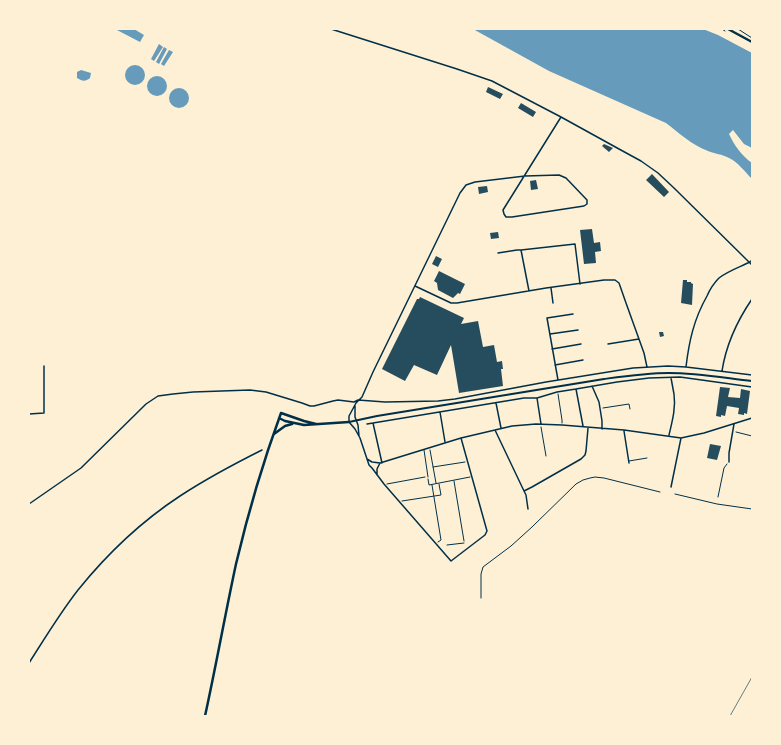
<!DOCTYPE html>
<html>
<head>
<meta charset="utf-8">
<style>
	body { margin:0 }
	#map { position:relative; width:781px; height:745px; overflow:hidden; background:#fdf0d5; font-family:"DejaVu Sans",sans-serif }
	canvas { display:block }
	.frame { position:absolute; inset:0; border:30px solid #fdf0d5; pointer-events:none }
</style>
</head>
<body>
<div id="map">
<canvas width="781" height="745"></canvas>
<div class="frame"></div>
</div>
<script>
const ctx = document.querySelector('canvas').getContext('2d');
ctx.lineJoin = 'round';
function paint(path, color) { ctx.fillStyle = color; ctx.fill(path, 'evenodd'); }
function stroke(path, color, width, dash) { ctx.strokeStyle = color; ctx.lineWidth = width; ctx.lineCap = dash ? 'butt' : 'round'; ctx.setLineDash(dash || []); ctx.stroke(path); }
paint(new Path2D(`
	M115,29H134L144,35L140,42Z
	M473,29H703L718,35L752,53V148L744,144L733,130L729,134C734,145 742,156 752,163V179C745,172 738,162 729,158C722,154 715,154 708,151C692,145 679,133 666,123L549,71Z
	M159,44L163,47L154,61L151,59Z
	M164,47L167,49L159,64L156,62Z
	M169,50L173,52L164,66L161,64Z
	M125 75a10 10 0 1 1 20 0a10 10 0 1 1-20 0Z
	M81,70L91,73L90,78C85,82 82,81 77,78V72Z
	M147 86a10 10 0 1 1 20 0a10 10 0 1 1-20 0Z
	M169 98a10 10 0 1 1 20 0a10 10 0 1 1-20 0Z`), '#669bbc');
paint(new Path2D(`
	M488,87L503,94L500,99L486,92Z
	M521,103L536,112L533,117L518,108Z
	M604,144L613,148L609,152L602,146Z
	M652,174L669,192L664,197L646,180Z
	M536,180L538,189L531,190L530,181Z
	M487,186L488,192L479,194L478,187Z
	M592,229L594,243L600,242L601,251L595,252L596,263L584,264L580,230Z
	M498,232L499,238L491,239L490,233Z
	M436,256L442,259L438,267L432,264Z
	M439,271L465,284L460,294L458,293L453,298L438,290L437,283L434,281Z
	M683,280H687V282H691V283L693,284L692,305L681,303Z
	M420,297L464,318L461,324L478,321L483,347L494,345L497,362L502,361L503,369H501L503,386L459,393L451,345L437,375L414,365L405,381L382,369L417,299H419Z
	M659,332H663L664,336L660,337Z
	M720,387L730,388L728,397L740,398L741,389L750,391L747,414L744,413V415L738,414L739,408L727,406L725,416L721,415V417L716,416Z
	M710,444L721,446L717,460L707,458Z`), '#264d5e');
stroke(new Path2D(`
	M722,29L725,31
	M738,29L752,38
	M558,394L562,420V423
	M603,408L629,404L630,409
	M541,427L546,456
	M736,432L752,436
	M430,450L436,483
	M433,467L465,462
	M428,479L429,485L470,477
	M454,481L464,541
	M387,484L425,477
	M432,485L441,540L438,542
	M675,494L717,504L752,509
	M718,497L724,468L727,464
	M402,501L441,495L439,484
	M481,598V574L483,567L511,546L532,527L576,484L583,480L590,478L595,477L604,478L660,492`), '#003049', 1);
stroke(new Path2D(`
	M424,450L428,477
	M629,461L647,458
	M447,545L464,543`), '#003049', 1);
stroke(new Path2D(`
	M331,29L457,69L492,81L561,117L619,149L641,161L658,173L674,188L752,265
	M498,253L517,250H521
	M415,286L451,303H457L546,288L604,280H615L619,283L626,303L644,353L647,367
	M551,288L553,303
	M529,291L521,250L575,244L580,284
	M550,334L578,330
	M608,344L639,339
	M552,349L581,344
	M555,365L583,360
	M686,367C689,341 694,319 707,296C710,289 714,283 719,278C728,271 740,267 750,262L752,260
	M722,371C726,345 737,321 752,299
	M558,380L547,318L573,314
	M592,386L599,402L602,421V429
	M576,389L583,426
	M537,398L541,424
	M496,403L501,428
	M355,406V417L358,425L359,436
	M440,412L445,442
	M29,414L44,413V366
	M373,423L382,463
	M367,424L524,398H537L557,392L576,389L617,382L649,378L680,377L752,387
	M495,430L524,491L532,487L581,459L585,455L586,451L588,428
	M624,431L629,463
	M669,435C672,422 676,408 674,394C673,389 672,383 671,378
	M461,438L487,531L485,535L451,561L384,484L372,468L369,465L360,438L355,429L349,422V416L356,403L362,397L373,372L460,193L466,185L475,182L525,176L559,175L566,178L587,200V204L584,206L512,217H506L504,214L503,210L561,117
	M367,459L372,462L380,463L461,438L512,426L536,424L562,425L624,430L681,438L704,433L752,418
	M729,462V453L734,424
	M377,475V469L380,463
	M671,487L681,438
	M524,491L526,495L528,509
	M29,504L81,468L146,404L158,396L173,394L193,392L250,390L266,392L302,403L310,406H314L333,401L338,400L354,402L358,400L385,402L438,401L455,399L546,382L633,368L668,366L686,367L752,375
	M29,663C45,638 60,613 78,590C107,554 142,521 180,496C206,479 234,464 262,450`), '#003049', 1.5);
stroke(new Path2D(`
	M349,422L377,416L604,379C626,376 647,373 669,373C697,373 725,378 752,381`), '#003049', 2);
stroke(new Path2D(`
	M728,29L752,42
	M279,418L285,421L304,425L349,422
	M274,434L285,426L292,424
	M205,716C216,666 225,615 236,564C248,513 263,462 281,413L304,421L316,424`), '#003049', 2.5);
stroke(new Path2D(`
	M730,716L752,677`), '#657d81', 1);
</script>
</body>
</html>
